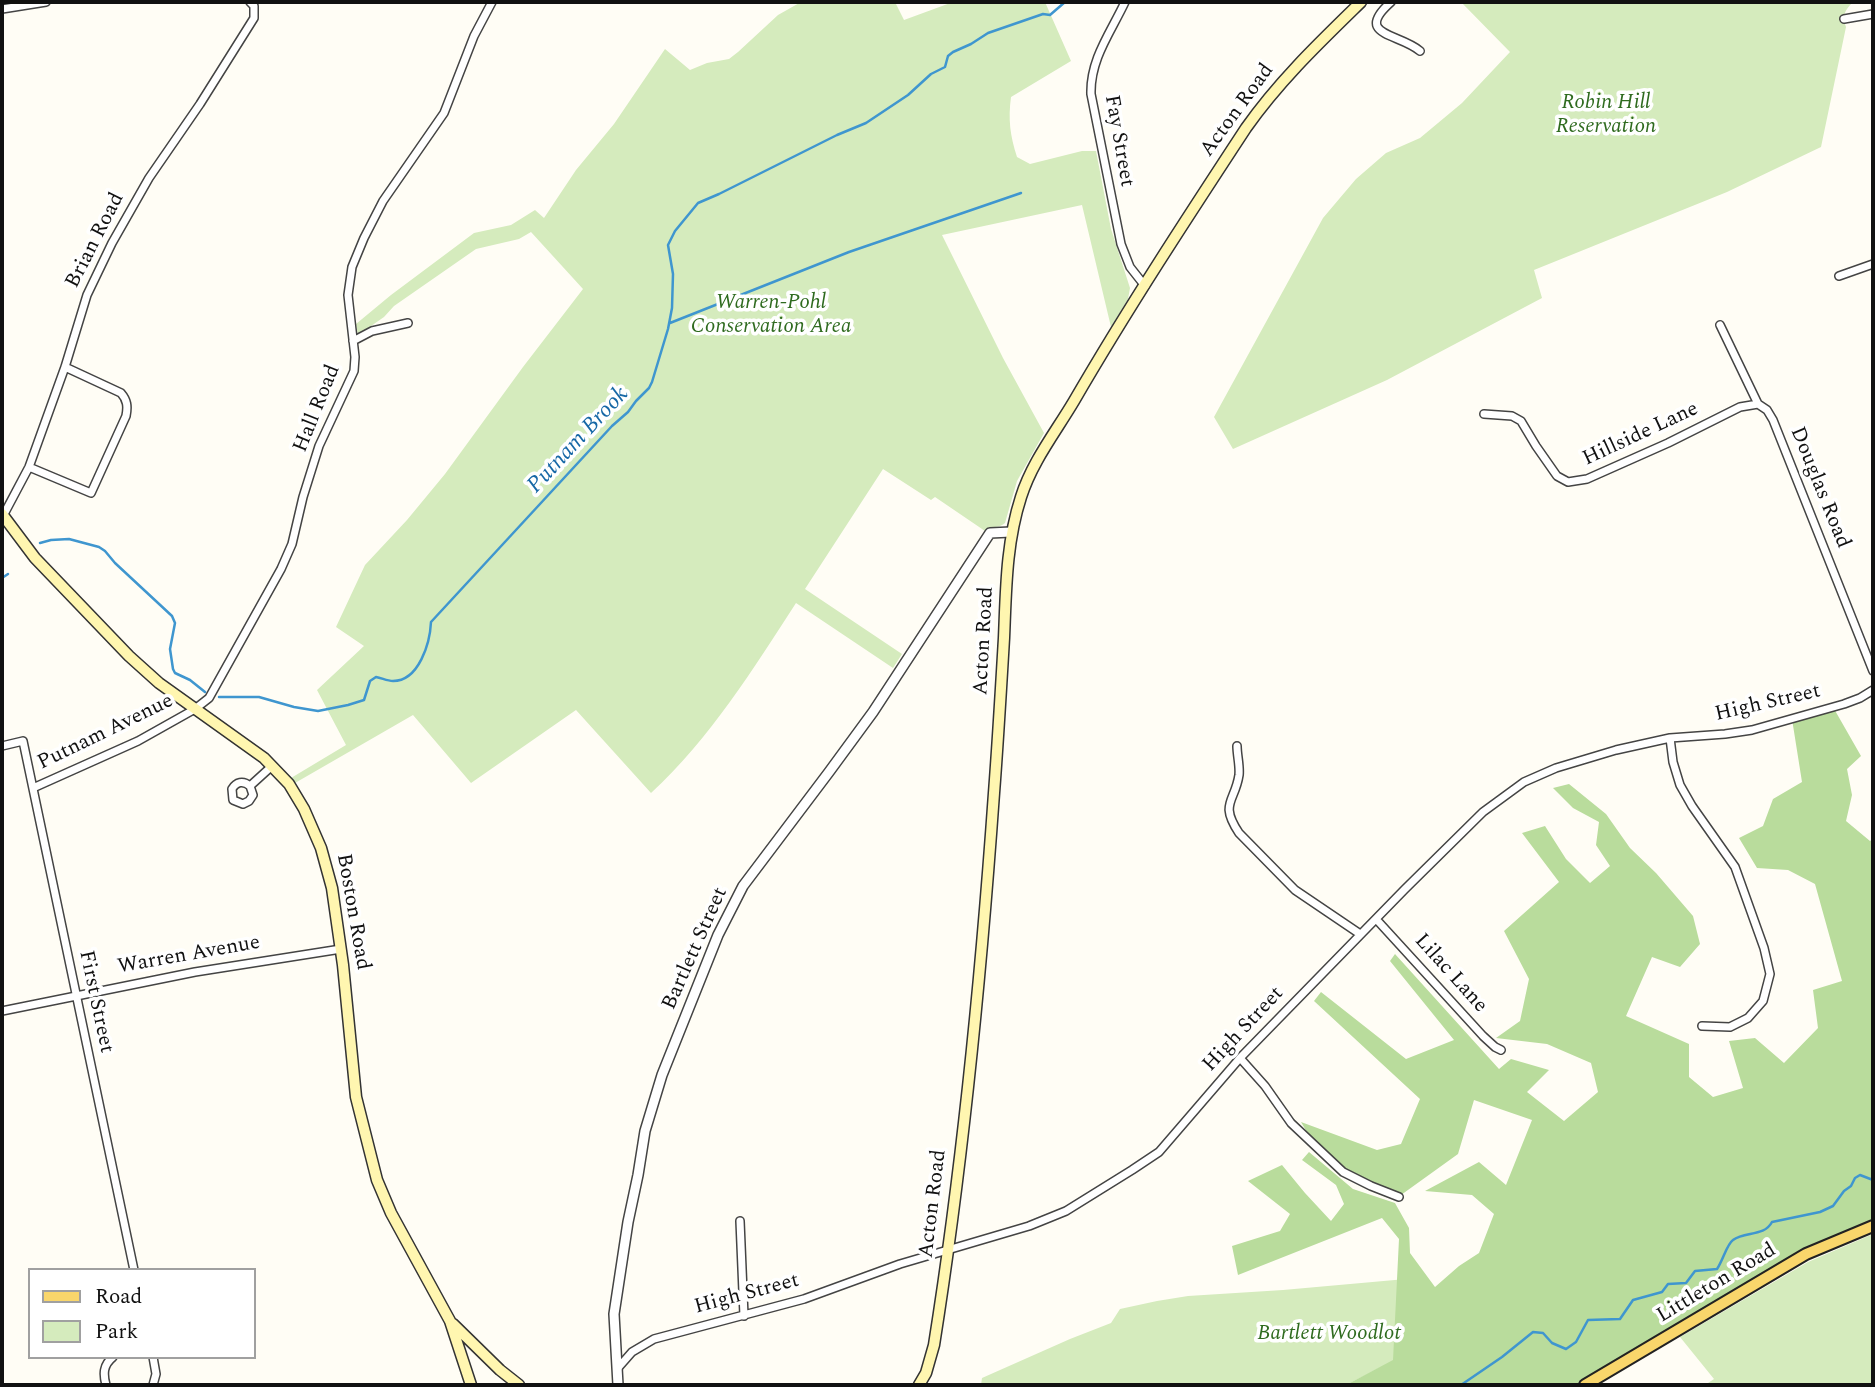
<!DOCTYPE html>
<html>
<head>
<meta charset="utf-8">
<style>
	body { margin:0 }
	#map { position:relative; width:1875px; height:1387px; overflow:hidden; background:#fffdf5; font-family:Spectral,serif }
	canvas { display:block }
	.frame { position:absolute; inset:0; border:4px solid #111; pointer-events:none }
	.legend { position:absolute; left:28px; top:1268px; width:228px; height:91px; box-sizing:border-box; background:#fff; border:2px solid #a0a0a0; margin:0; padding:9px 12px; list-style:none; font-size:21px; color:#111 }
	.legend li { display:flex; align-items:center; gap:14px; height:35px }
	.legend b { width:35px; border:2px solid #a0a0a0 }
</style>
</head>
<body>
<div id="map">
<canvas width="1875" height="1387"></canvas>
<div class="frame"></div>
<ul class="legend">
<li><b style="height:9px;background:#f9d66b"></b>Road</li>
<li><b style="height:19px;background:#d5ebbd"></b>Park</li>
</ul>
</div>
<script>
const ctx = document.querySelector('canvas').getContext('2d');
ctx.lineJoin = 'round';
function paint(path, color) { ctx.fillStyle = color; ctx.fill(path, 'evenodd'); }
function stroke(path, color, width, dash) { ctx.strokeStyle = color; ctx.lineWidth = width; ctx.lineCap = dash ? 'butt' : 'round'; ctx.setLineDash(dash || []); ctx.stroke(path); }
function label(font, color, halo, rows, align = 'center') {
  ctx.font = font + ' Spectral,serif'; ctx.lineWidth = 7; ctx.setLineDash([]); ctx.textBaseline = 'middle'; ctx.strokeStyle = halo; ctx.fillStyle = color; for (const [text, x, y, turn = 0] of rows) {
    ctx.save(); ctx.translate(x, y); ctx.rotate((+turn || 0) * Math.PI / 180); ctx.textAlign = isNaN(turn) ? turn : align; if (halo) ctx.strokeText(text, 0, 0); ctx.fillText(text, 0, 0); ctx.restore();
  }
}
paint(new Path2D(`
	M801,2H895L904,20L953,2H1045L1071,61L1011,97C1008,119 1010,136 1017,157L1030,164L1082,151H1096L1111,229L1130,288L1128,299L1111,327L1082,205L942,235L1003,358L1044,433L1017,481L1005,523C1000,528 991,526 985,531L935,497L931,500L883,469L805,589L902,654L893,668L796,603C753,669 710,739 651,793L576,710L471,783L413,715L295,783L291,778L346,745L317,690L364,646L336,627L365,565L407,520L445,474L523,367L583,289L531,232L519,239L476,249L394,306L384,317L358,335L356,324L391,295L474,233L511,225L535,210L544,218L576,170L614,124L665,49L690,70L707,63L729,59L738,52L778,15Z
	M1461,2L1852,3C1844,11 1842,17 1846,27L1821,147L1727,192L1534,270L1542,298L1387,380L1233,449L1214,417L1323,218L1356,179L1386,153L1420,138L1462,103L1510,52Z
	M1873,1234V1385H1705L1714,1379L1680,1337L1808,1262Z
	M1406,1279L1422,1346L1346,1385H981L982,1378L1070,1339L1111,1323L1120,1309L1157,1301L1188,1296L1283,1290Z`), '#d5ebbd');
paint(new Path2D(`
	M1833,707L1861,756L1847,769L1852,795L1846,821L1870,841L1873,839V1226L1849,1235L1585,1385H1346L1393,1360L1399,1239L1382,1218L1238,1275L1232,1246L1280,1231L1290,1214L1248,1181L1282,1165L1305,1193L1331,1221L1344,1204L1336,1185L1302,1160L1309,1152L1353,1189L1395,1203L1409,1228L1410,1253L1435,1287L1459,1266L1479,1253L1494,1214L1472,1195L1425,1191L1479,1162L1506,1185L1532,1120L1474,1100L1458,1154L1401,1195L1343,1172L1314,1144L1301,1122L1377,1150L1401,1144L1420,1099L1314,1001L1321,992L1406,1059L1454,1040L1390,961L1395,954L1499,1069L1511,1059L1549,1070L1527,1092L1564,1121L1598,1092L1591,1063L1547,1044L1496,1038L1520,1021L1529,979L1504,931L1559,882L1522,833L1545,826L1566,859L1590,883L1610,866L1596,845L1599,822L1573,808L1553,788L1569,784L1606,814L1630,848L1656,873L1693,916L1700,944L1680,967L1652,957L1626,1016L1689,1044V1077L1713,1097L1743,1088L1729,1041L1755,1038L1784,1063L1818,1028L1813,990L1842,981L1815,884L1788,870L1757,868L1739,838L1763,826L1773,799L1802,782L1792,719Z`), '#b9dc9c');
stroke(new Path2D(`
	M670,323L849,252L1021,193
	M40,543L51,540L69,539L99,547L105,551L115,563L172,616L175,623L170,649L173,669L175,673L190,680L205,692
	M2,578L8,574
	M219,697H259L294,707L318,711L348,705L364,700L370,681L376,677C382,678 387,681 393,681C419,681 430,643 431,622L612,426L628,412L636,401L649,388L652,382L668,329L672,308L673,274L668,245L675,231L698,203L719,194L837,135L866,123L908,95L931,74L945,67L948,56L953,52L971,44L988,33L1043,14L1050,15L1065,2
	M1461,1385L1502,1357L1533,1332L1543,1333L1552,1343L1566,1349L1576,1342L1588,1320L1620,1319L1633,1300L1662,1292L1668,1284L1686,1283L1695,1271L1717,1269C1723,1260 1727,1244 1733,1240C1745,1231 1764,1237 1772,1222L1820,1212L1833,1206L1844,1191L1851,1186L1855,1178L1860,1175L1873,1180`), '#3f96cf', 2.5);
const minor = new Path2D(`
	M1125,2C1111,32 1090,59 1091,94L1121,244L1130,267L1145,286
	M1391,2C1353,36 1399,33 1420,51
	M2,9L46,2
	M1844,19L1873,14
	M1839,276L1873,264
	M1720,325L1758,404L1767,410L1773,420L1873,671
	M353,341L372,331L408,323
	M1484,414L1512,416L1521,421L1536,446L1557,476L1568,482L1587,479L1668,443L1740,407L1758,404
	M29,467L91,493L126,416C128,406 127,400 121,393L65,367
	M3,516L29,467L65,367L87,295L112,243L149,178L200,104L254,18V6L250,2
	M1670,738L1673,762L1680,785L1692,806L1735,867L1764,948L1770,974L1763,1001L1748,1018L1730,1027L1702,1026
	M2,746L23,741L134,1270
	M1237,746C1237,755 1240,766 1239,775C1235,802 1219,803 1239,833L1295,890L1360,934
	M250,786C243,780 236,782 232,789L233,800L243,804L249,801L253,795L250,786L272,766
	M33,788L138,741L195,709L209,698L281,569L292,544L303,497L319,446L354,371L355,357L348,295L352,267L364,238L383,201L444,113L474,36L492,2
	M1376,919L1483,1036L1495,1047L1501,1050
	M2,1011L195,972L341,949
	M1240,1058L1265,1086L1291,1123L1343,1172L1371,1186L1399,1197
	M740,1221L744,1316
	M153,1357L156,1374L153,1385
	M617,1369L632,1352L654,1339L804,1299L900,1264L1029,1226L1066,1211L1132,1170L1159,1152L1240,1058L1405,889L1483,812L1524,782L1556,768L1616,750L1670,738L1725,734L1752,730L1844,704L1860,698L1873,690
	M106,1385C103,1374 103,1365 113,1357`);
const tertiary = new Path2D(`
	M618,1385L614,1314L628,1222L638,1175L645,1131L662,1075L718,935L743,886L829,772L873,712L990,533L1011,532`);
const secondary = new Path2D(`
	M2,514L35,558L129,656L159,683L264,758L289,784L304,809L321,848L332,888L343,965L356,1097L377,1180L391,1213L450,1321L471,1385
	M453,1324L500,1370L519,1385
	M919,1385L926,1373L934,1345C963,1162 981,977 994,793C998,741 1001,689 1004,638C1006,591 1006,543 1021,497C1032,462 1055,433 1074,401C1128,308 1187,218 1246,128C1279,81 1320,42 1361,2`);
const primary = new Path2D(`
	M1585,1385L1806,1254L1873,1226`);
stroke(minor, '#444', 10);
stroke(tertiary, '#444', 12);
stroke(secondary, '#333', 13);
stroke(primary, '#222', 14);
stroke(minor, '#fff', 7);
stroke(tertiary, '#fff', 9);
stroke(secondary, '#fff6b0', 10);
stroke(primary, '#f9d66b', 10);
label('italic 21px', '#2f6b1f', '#fff', [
	["Robin Hill",1606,104],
	["Reservation",1606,128],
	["Warren-Pohl",771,304],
	["Conservation Area",771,328],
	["Bartlett Woodlot",1329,1335]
]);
label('21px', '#111', '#fff', [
	["Acton Road",1238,111,-54],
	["Fay Street",1118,141,80],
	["Brian Road",96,241,-63],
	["Hall Road",318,409,-68],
	["Hillside Lane",1641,435,-25],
	["Douglas Road",1819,488,68],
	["Acton Road",985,641,-87],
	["High Street",1768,704,-13],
	["Putnam Avenue",106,733,-26],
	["Boston Road",352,912,80],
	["Bartlett Street",696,949,-66],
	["Warren Avenue",189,956,-10],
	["Lilac Lane",1450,974,48],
	["First Street",95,1002,78],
	["High Street",1244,1030,-47],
	["Acton Road",934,1204,-83],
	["Littleton Road",1717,1284,-31],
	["High Street",747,1295,-15]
]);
label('italic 23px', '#1768a6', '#fff', [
	["Putnam Brook",579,441,-47]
]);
</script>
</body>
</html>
